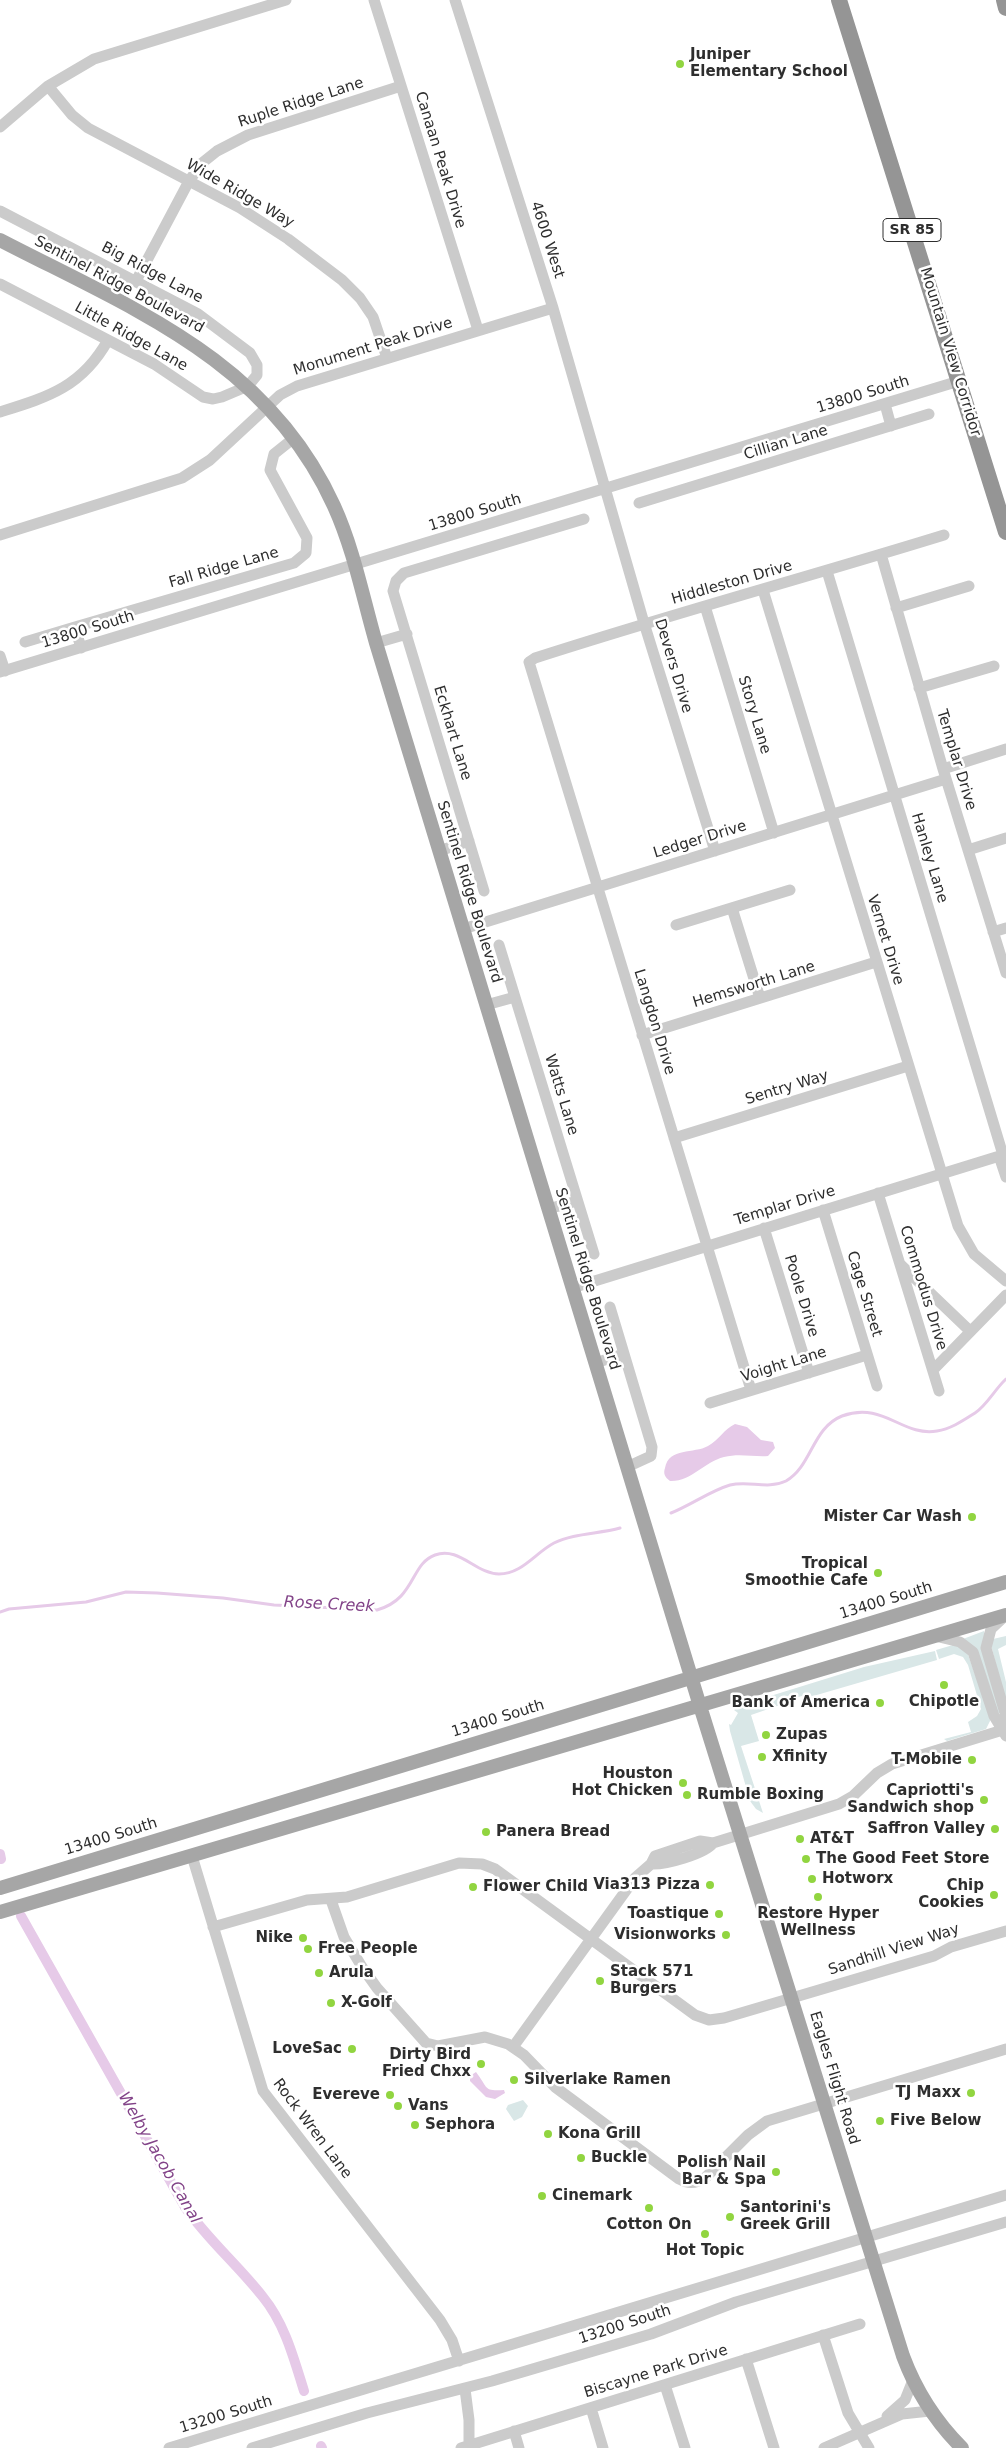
<!DOCTYPE html>
<html>
<head>
<meta charset="utf-8">
<style>
	body { margin:0 }
	canvas { display:block; background:#fff }
</style>
</head>
<body>
<canvas width="1006" height="2448"></canvas>
<script>
const ctx = document.querySelector('canvas').getContext('2d');
ctx.lineJoin = 'round';
function paint(path, color) { ctx.fillStyle = color; ctx.fill(path, 'evenodd'); }
function stroke(path, color, width, dash) { ctx.strokeStyle = color; ctx.lineWidth = width; ctx.lineCap = dash ? 'butt' : 'round'; ctx.setLineDash(dash || []); ctx.stroke(path); }
function label(font, color, halo, rows, align = 'center') {
  ctx.font = font + ' "DejaVu Sans",sans-serif'; ctx.lineWidth = 5; ctx.setLineDash([]); ctx.textBaseline = 'middle'; ctx.strokeStyle = halo; ctx.fillStyle = color; for (const [text, x, y, turn = 0] of rows) {
    ctx.save(); ctx.translate(x, y); ctx.rotate((+turn || 0) * Math.PI / 180); ctx.textAlign = isNaN(turn) ? turn : align; if (halo) ctx.strokeText(text, 0, 0); ctx.fillText(text, 0, 0); ctx.restore();
  }
}
paint(new Path2D(`
	M984,1631L1002,1713L996,1714L963,1639Z
	M1006,1636V1645L998,1649L1006,1682V1704L991,1645L993,1639Z
	M953,1645L966,1649L991,1719L986,1729L947,1741L944,1739L971,1732L968,1722L977,1716L981,1709L968,1665L963,1657L954,1654L939,1659L936,1650Z
	M935,1651L937,1660L803,1699L802,1696L779,1702L780,1705L751,1715L759,1741L741,1746L763,1813L756,1809L750,1801L730,1731L729,1724L731,1725L738,1713L734,1710L738,1706L864,1667Z
	M523,2100L528,2106L522,2117L514,2121L506,2109L508,2105Z`), '#d9e7e7');
paint(new Path2D(`
	M735,1424L747,1427L761,1440L773,1442L775,1448L768,1456C753,1457 739,1453 724,1457C704,1462 691,1482 670,1481C665,1477 663,1474 665,1468C669,1447 694,1454 708,1446C719,1440 724,1429 735,1424Z
	M476,2072C489,2089 483,2091 504,2090L505,2093L495,2099L486,2097L470,2081V2076Z`), '#e6cae8');
stroke(new Path2D(`
	M671,1513C691,1505 710,1491 730,1485C749,1480 767,1490 786,1481C812,1466 812,1428 842,1416C884,1401 902,1437 937,1431C951,1429 964,1420 975,1413C987,1405 995,1389 1006,1379
	M0,1612L9,1609L86,1602L126,1592L157,1593L223,1598L274,1605L377,1610C416,1599 410,1564 435,1555C459,1546 476,1574 499,1574C522,1574 535,1553 554,1543C574,1533 599,1534 620,1528`), '#e6cae8', 3);
stroke(new Path2D(`
	M0,1854L1,1859
	M21,1916L185,2207C209,2241 238,2265 263,2297C285,2324 294,2359 304,2391
	M321,2446L322,2448`), '#e6cae8', 10);
stroke(new Path2D(`
	M374,0L478,330
	M455,0L553,308L644,623L715,851
	M48,86L72,115L88,128L240,208L288,239L342,280L360,298L373,317L387,358
	M0,127L48,86L94,59L286,0
	M0,211L198,314L250,353L257,365V375L248,386L222,397L213,399L203,397L154,364L0,284
	M136,281L189,181L202,163L217,151L248,135L401,86
	M885,404L891,426
	M0,412C48,397 82,387 108,340
	M639,503L929,414
	M0,535L182,478L210,460L280,395L297,386L553,308
	M881,554L943,769L1006,973
	M827,571L1003,1155
	M763,590L958,1226L974,1254L1006,1281
	M705,606L774,833
	M896,608L969,586
	M25,642L75,627
	M376,643L407,634
	M81,648L75,627L294,563L306,553L307,538L270,470L274,454L294,438
	M0,656L5,671
	M0,672L959,381
	M919,688L994,666
	M943,769L1006,749
	M968,850L1006,838
	M439,851L469,841
	M484,891L393,591L396,581L404,573L584,519
	M732,908L760,998
	M676,925L790,890
	M463,929L946,779
	M993,932L1006,928
	M499,945L594,1254
	M486,1005L515,997
	M642,1035L876,962
	M674,1138L908,1066
	M999,1156L1006,1177
	M878,1193L939,1391
	M548,1209L577,1201
	M823,1210L877,1386
	M764,1228L809,1373
	M901,1265L970,1331
	M572,1288L1006,1154
	M610,1307L652,1447L651,1456L627,1467
	M595,1363L624,1354
	M933,1370L1006,1295
	M751,1390L529,662L535,658C671,614 808,577 944,535
	M710,1403L867,1355
	M935,1636L960,1642L973,1652L994,1716L1006,1736
	M1004,1729L1005,1713L986,1648L991,1629L1005,1616
	M192,1856L263,2091L440,2320L452,2340L459,2361
	M651,1864C665,1865 705,1854 713,1843L839,1804L853,1796L877,1773L892,1764L1006,1729
	M331,1900L344,1937L362,1967L377,1988L426,2043L438,2046L485,2037L508,2044L524,2055L555,2087L679,2179C688,2184 696,2184 705,2178L748,2135L767,2121L1006,2049
	M213,1927L307,1900L347,1897L459,1863L482,1864L495,1869L695,2015L709,2020L724,2018L934,1956L951,1947L1006,1931
	M513,2047L635,1878L651,1864L655,1856L700,1841L713,1843
	M823,2335L848,2413L869,2448
	M746,2359L774,2448
	M665,2385L685,2448
	M465,2389L469,2420V2448
	M591,2408L603,2448
	M887,2416L905,2400L913,2380
	M514,2431L519,2448
	M169,2448L1006,2195
	M252,2448L367,2413L492,2381L651,2334L736,2302L1006,2222
	M461,2448L860,2324
	M824,2448L902,2414L930,2411`), '#cbcbcb', 11);
stroke(new Path2D(`
	M0,240C133,309 268,360 334,506C354,550 363,598 376,643L700,1706L903,2356C916,2391 935,2421 962,2448
	M0,1888L1006,1582
	M0,1912L1006,1615`), '#a6a6a6', 14);
stroke(new Path2D(`
	M839,0L1006,532
	M1004,0L1006,8`), '#959595', 16);
for (const [x, y, r, color] of [
	[680,64,5,"#91d540"],
	[972,1517,5,"#91d540"],
	[878,1573,5,"#91d540"],
	[944,1685,5,"#91d540"],
	[880,1703,5,"#91d540"],
	[766,1735,5,"#91d540"],
	[762,1757,5,"#91d540"],
	[972,1760,5,"#91d540"],
	[683,1783,5,"#91d540"],
	[687,1795,5,"#91d540"],
	[984,1800,5,"#91d540"],
	[995,1829,5,"#91d540"],
	[486,1832,5,"#91d540"],
	[800,1839,5,"#91d540"],
	[806,1859,5,"#91d540"],
	[812,1879,5,"#91d540"],
	[710,1885,5,"#91d540"],
	[473,1887,5,"#91d540"],
	[994,1895,5,"#91d540"],
	[818,1897,5,"#91d540"],
	[719,1914,5,"#91d540"],
	[726,1935,5,"#91d540"],
	[303,1938,5,"#91d540"],
	[308,1949,5,"#91d540"],
	[319,1973,5,"#91d540"],
	[600,1981,5,"#91d540"],
	[331,2003,5,"#91d540"],
	[352,2049,5,"#91d540"],
	[481,2064,5,"#91d540"],
	[514,2080,5,"#91d540"],
	[971,2093,5,"#91d540"],
	[390,2095,5,"#91d540"],
	[398,2106,5,"#91d540"],
	[880,2121,5,"#91d540"],
	[415,2125,5,"#91d540"],
	[548,2134,5,"#91d540"],
	[581,2158,5,"#91d540"],
	[776,2172,5,"#91d540"],
	[542,2196,5,"#91d540"],
	[649,2208,5,"#91d540"],
	[730,2217,5,"#91d540"],
	[705,2234,5,"#91d540"]
]) { const dot = new Path2D(); dot.arc(x, y, r, 0, 2 * Math.PI); ctx.fillStyle = color; ctx.fill(dot); stroke(dot, '#fff', 2); }
for (const [x, y, w] of [
	[912,230,58]
]) { const box = new Path2D(); box.roundRect(x - w / 2, y - 11.5, w, 23, 4); ctx.fillStyle = '#fff'; ctx.fill(box); stroke(box, '#2e2e2e', 1); }
label('bold 14px', '#2e2e2e', null, [
	["SR 85",912,230]
]);
label('bold 15px', '#2e2e2e', '#fff', [
	["Juniper",690,55],
	["Elementary School",690,72],
	["Mister Car Wash",962,1517,"right"],
	["Tropical",868,1564,"right"],
	["Smoothie Cafe",868,1581,"right"],
	["Chipotle",944,1702,"center"],
	["Bank of America",870,1703,"right"],
	["Zupas",776,1735],
	["Xfinity",772,1757],
	["T-Mobile",962,1760,"right"],
	["Houston",673,1774,"right"],
	["Hot Chicken",673,1791,"right"],
	["Capriotti's",974,1791,"right"],
	["Sandwich shop",974,1808,"right"],
	["Rumble Boxing",697,1795],
	["Saffron Valley",985,1829,"right"],
	["Panera Bread",496,1832],
	["AT&T",810,1839],
	["The Good Feet Store",816,1859],
	["Hotworx",822,1879],
	["Via313 Pizza",700,1885,"right"],
	["Chip",984,1886,"right"],
	["Cookies",984,1903,"right"],
	["Flower Child",483,1887],
	["Toastique",709,1914,"right"],
	["Restore Hyper",818,1914,"center"],
	["Wellness",818,1931,"center"],
	["Visionworks",716,1935,"right"],
	["Nike",293,1938,"right"],
	["Free People",318,1949],
	["Stack 571",610,1972],
	["Burgers",610,1989],
	["Arula",329,1973],
	["X-Golf",341,2003],
	["LoveSac",342,2049,"right"],
	["Dirty Bird",471,2055,"right"],
	["Fried Chxx",471,2072,"right"],
	["Silverlake Ramen",524,2080],
	["TJ Maxx",961,2093,"right"],
	["Evereve",380,2095,"right"],
	["Vans",408,2106],
	["Five Below",890,2121],
	["Sephora",425,2125],
	["Kona Grill",558,2134],
	["Buckle",591,2158],
	["Polish Nail",766,2163,"right"],
	["Bar & Spa",766,2180,"right"],
	["Cinemark",552,2196],
	["Santorini's",740,2208],
	["Greek Grill",740,2225],
	["Cotton On",649,2225,"center"],
	["Hot Topic",705,2251,"center"]
], 'left');
label('15px', '#2e2e2e', '#fff', [
	["Ruple Ridge Lane",301,103,-18],
	["Canaan Peak Drive",440,160,73],
	["Wide Ridge Way",240,194,30],
	["4600 West",547,240,72],
	["Big Ridge Lane",152,273,28],
	["Sentinel Ridge Boulevard",119,285,28],
	["Little Ridge Lane",131,337,29],
	["Monument Peak Drive",373,347,-17],
	["Mountain View Corridor",950,352,73],
	["13800 South",863,395,-17],
	["Cillian Lane",786,443,-17],
	["13800 South",475,513,-17],
	["Fall Ridge Lane",224,568,-16],
	["Hiddleston Drive",732,583,-16],
	["13800 South",88,630,-17],
	["Devers Drive",673,666,73],
	["Story Lane",754,715,73],
	["Eckhart Lane",452,733,73],
	["Templar Drive",956,760,73],
	["Ledger Drive",700,840,-17],
	["Hanley Lane",929,858,73],
	["Sentinel Ridge Boulevard",469,892,73],
	["Vernet Drive",885,940,73],
	["Hemsworth Lane",754,985,-17],
	["Langdon Drive",654,1022,73],
	["Sentry Way",787,1088,-17],
	["Watts Lane",561,1095,73],
	["Templar Drive",785,1206,-17],
	["Sentinel Ridge Boulevard",587,1279,73],
	["Commodus Drive",923,1288,73],
	["Cage Street",864,1294,73],
	["Poole Drive",801,1296,73],
	["Voight Lane",784,1365,-17],
	["13400 South",886,1601,-17],
	["13400 South",498,1719,-17],
	["13400 South",111,1837,-17],
	["Sandhill View Way",894,1950,-18],
	["Eagles Flight Road",834,2078,73],
	["Rock Wren Lane",312,2129,53],
	["13200 South",625,2325,-18],
	["Biscayne Park Drive",656,2372,-17],
	["13200 South",226,2415,-17]
]);
label('italic 16px', '#824388', '#fff', [
	["Rose Creek",329,1605,3],
	["Welby Jacob Canal",159,2158,60]
]);
</script>
</body>
</html>
